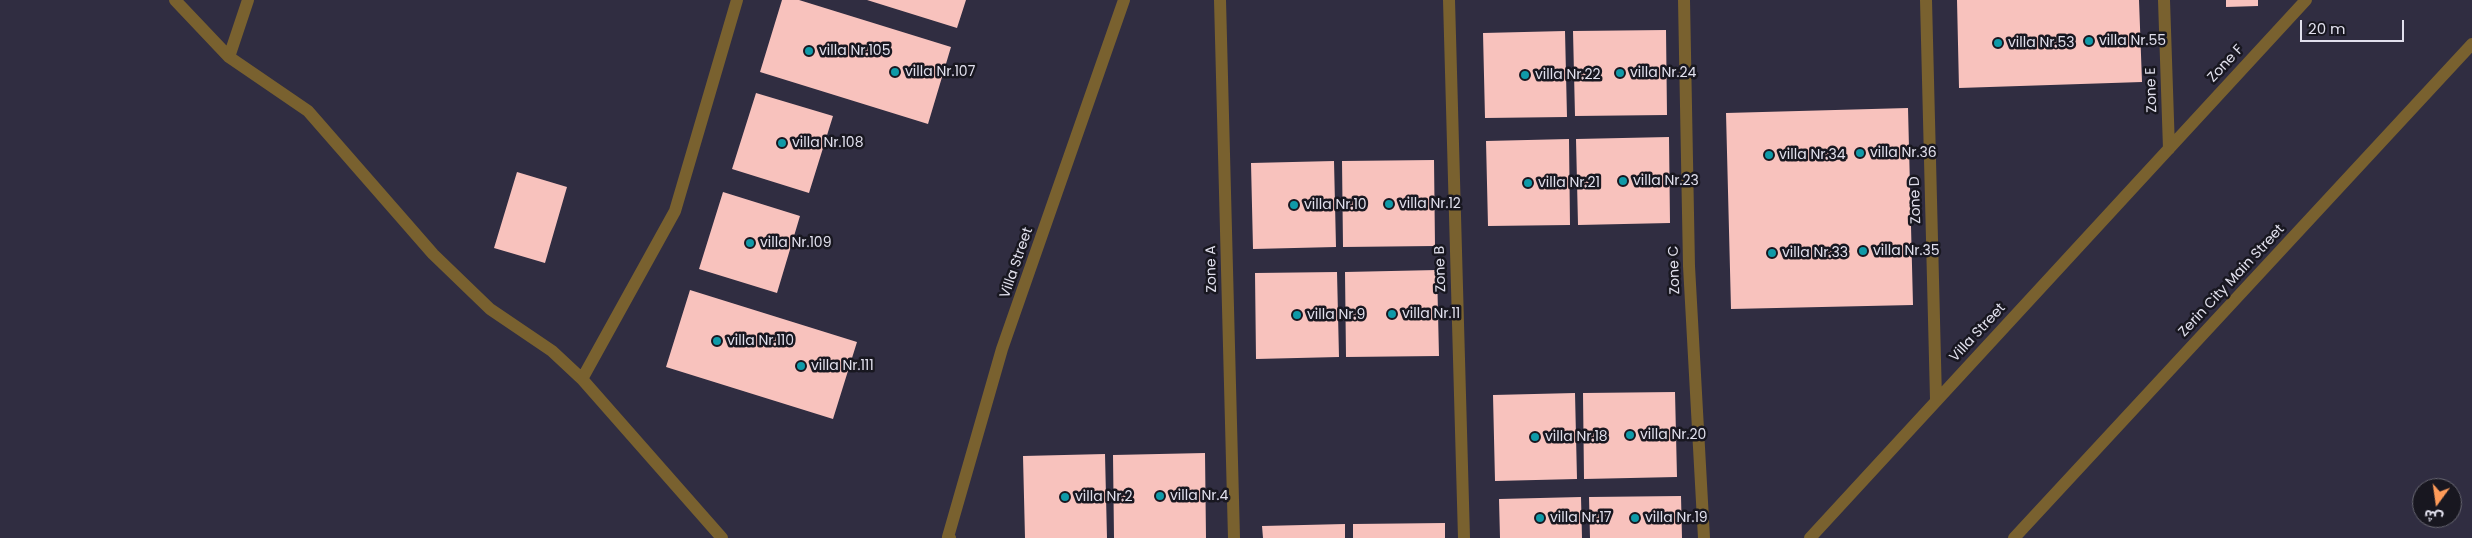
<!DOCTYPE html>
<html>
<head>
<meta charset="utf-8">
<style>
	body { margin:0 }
	#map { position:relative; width:2472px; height:538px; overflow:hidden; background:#302d41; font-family:Poppins,"Noto Sans Arabic",sans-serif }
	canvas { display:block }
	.north { position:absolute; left:2412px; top:478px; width:50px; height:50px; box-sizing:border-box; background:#181720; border:1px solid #686772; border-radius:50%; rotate:194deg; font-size:14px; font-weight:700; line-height:20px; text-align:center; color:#e1e0ed }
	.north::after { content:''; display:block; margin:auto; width:18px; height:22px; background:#fe9b59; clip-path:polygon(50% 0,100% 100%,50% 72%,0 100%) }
	.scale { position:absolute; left:2300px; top:20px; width:104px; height:22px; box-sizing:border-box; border:2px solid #e1e0ed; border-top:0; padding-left:6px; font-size:15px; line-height:18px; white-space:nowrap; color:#e1e0ed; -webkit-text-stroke:4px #181720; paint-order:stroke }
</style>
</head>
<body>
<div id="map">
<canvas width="2472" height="538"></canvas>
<div class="north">ش</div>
<div class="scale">20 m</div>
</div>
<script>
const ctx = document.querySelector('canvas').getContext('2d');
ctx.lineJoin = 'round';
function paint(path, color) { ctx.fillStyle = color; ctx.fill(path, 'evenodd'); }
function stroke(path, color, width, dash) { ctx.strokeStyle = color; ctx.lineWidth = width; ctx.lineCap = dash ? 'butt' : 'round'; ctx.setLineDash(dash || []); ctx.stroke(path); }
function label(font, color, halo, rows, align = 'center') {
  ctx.font = font + ' Poppins,sans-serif'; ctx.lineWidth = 5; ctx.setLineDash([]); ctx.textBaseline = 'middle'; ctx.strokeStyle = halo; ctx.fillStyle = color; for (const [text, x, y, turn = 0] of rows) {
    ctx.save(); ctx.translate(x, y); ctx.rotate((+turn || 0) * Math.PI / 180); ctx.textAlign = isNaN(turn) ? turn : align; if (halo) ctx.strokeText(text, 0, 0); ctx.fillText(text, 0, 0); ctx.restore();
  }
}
paint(new Path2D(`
	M782,0H799L951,47L928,124L760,72Z
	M867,0H966L957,28Z
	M1957,0H2139L2142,82L1959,88Z
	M2226,0H2258V6L2226,7Z
	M1666,30L1667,115L1575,116L1573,31Z
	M1565,31L1567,117L1485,118L1483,33Z
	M756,93L833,116L809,193L732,169Z
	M1908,108L1913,305L1731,309L1726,113Z
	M1669,137L1670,223L1578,225L1576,139Z
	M1569,139L1570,225L1488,226L1486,141Z
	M1434,160L1435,246L1343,247L1342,161Z
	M1334,161L1336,247L1253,249L1251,163Z
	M517,172L567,187L545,263L494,248Z
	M723,192L800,216L777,293L699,269Z
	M1437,270L1439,356L1346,357L1345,272Z
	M1337,272L1339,357L1256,359L1255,273Z
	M690,290L857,342L833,419L666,367Z
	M1675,392L1677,477L1584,479L1583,393Z
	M1575,393L1577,479L1495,481L1493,395Z
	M1205,453L1206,538H1114L1113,455Z
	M1105,454L1107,538H1025L1023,456Z
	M1681,496L1682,538H1590L1589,497Z
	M1581,497L1582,538H1500L1499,499Z
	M1445,523V538H1353V524Z
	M1345,524V538H1263L1262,526Z`), '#f8c2bd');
stroke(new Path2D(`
	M175,0L229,57L308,111L433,254L490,309L552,351L582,379L722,538
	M1220,0L1234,538
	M1449,0L1464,538
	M1684,0L1689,266L1704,538
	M1926,0L1936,399
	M2164,0L2169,149
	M229,57L248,0
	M582,379L675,211L737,0
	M950,538L948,537L1002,349L1124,0
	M1810,538L2306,0
	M2014,538L2472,44`), '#79612f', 12);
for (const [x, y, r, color] of [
	[2089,41,5,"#0f9aa8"],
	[1998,43,5,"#0f9aa8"],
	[809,51,5,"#0f9aa8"],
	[895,72,5,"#0f9aa8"],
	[1620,73,5,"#0f9aa8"],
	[1525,75,5,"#0f9aa8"],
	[782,143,5,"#0f9aa8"],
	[1860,153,5,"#0f9aa8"],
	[1769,155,5,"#0f9aa8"],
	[1623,181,5,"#0f9aa8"],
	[1528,183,5,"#0f9aa8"],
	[1389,204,5,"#0f9aa8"],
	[1294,205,5,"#0f9aa8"],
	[750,243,5,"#0f9aa8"],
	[1863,251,5,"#0f9aa8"],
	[1772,253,5,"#0f9aa8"],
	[1392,314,5,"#0f9aa8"],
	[1297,315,5,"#0f9aa8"],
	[717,341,5,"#0f9aa8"],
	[801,366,5,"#0f9aa8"],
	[1630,435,5,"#0f9aa8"],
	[1535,437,5,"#0f9aa8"],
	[1160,496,5,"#0f9aa8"],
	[1065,497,5,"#0f9aa8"],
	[1540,518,5,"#0f9aa8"],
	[1635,518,5,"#0f9aa8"]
]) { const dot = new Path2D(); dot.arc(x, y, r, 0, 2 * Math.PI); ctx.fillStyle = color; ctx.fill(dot); stroke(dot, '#181720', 2); }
label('14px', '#e1e0ed', '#181720', [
	["villa Nr.55",2099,41],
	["villa Nr.53",2008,43],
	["villa Nr.105",819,51],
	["villa Nr.107",905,72],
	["villa Nr.24",1630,73],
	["villa Nr.22",1535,75],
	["villa Nr.108",792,143],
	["villa Nr.36",1870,153],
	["villa Nr.34",1779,155],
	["villa Nr.23",1633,181],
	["villa Nr.21",1538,183],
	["villa Nr.12",1399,204],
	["villa Nr.10",1304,205],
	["villa Nr.109",760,243],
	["villa Nr.35",1873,251],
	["villa Nr.33",1782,253],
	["villa Nr.11",1402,314],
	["villa Nr.9",1307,315],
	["villa Nr.110",727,341],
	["villa Nr.111",811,366],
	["villa Nr.20",1640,435],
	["villa Nr.18",1545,437],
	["villa Nr.4",1170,496],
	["villa Nr.2",1075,497],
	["villa Nr.17",1550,518],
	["villa Nr.19",1645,518]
], 'left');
label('14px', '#e1e0ed', '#181720', [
	["Zone F",2226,64,-47],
	["Zone E",2152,90,-92],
	["Zone D",1916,200,-92],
	["Villa Street",1017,263,-71],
	["Zone A",1212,269,-91],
	["Zone B",1441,269,-92],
	["Zone C",1675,270,-92],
	["Zerin City Main Street",2232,281,-47],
	["Villa Street",1978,333,-47]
]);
</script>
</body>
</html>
